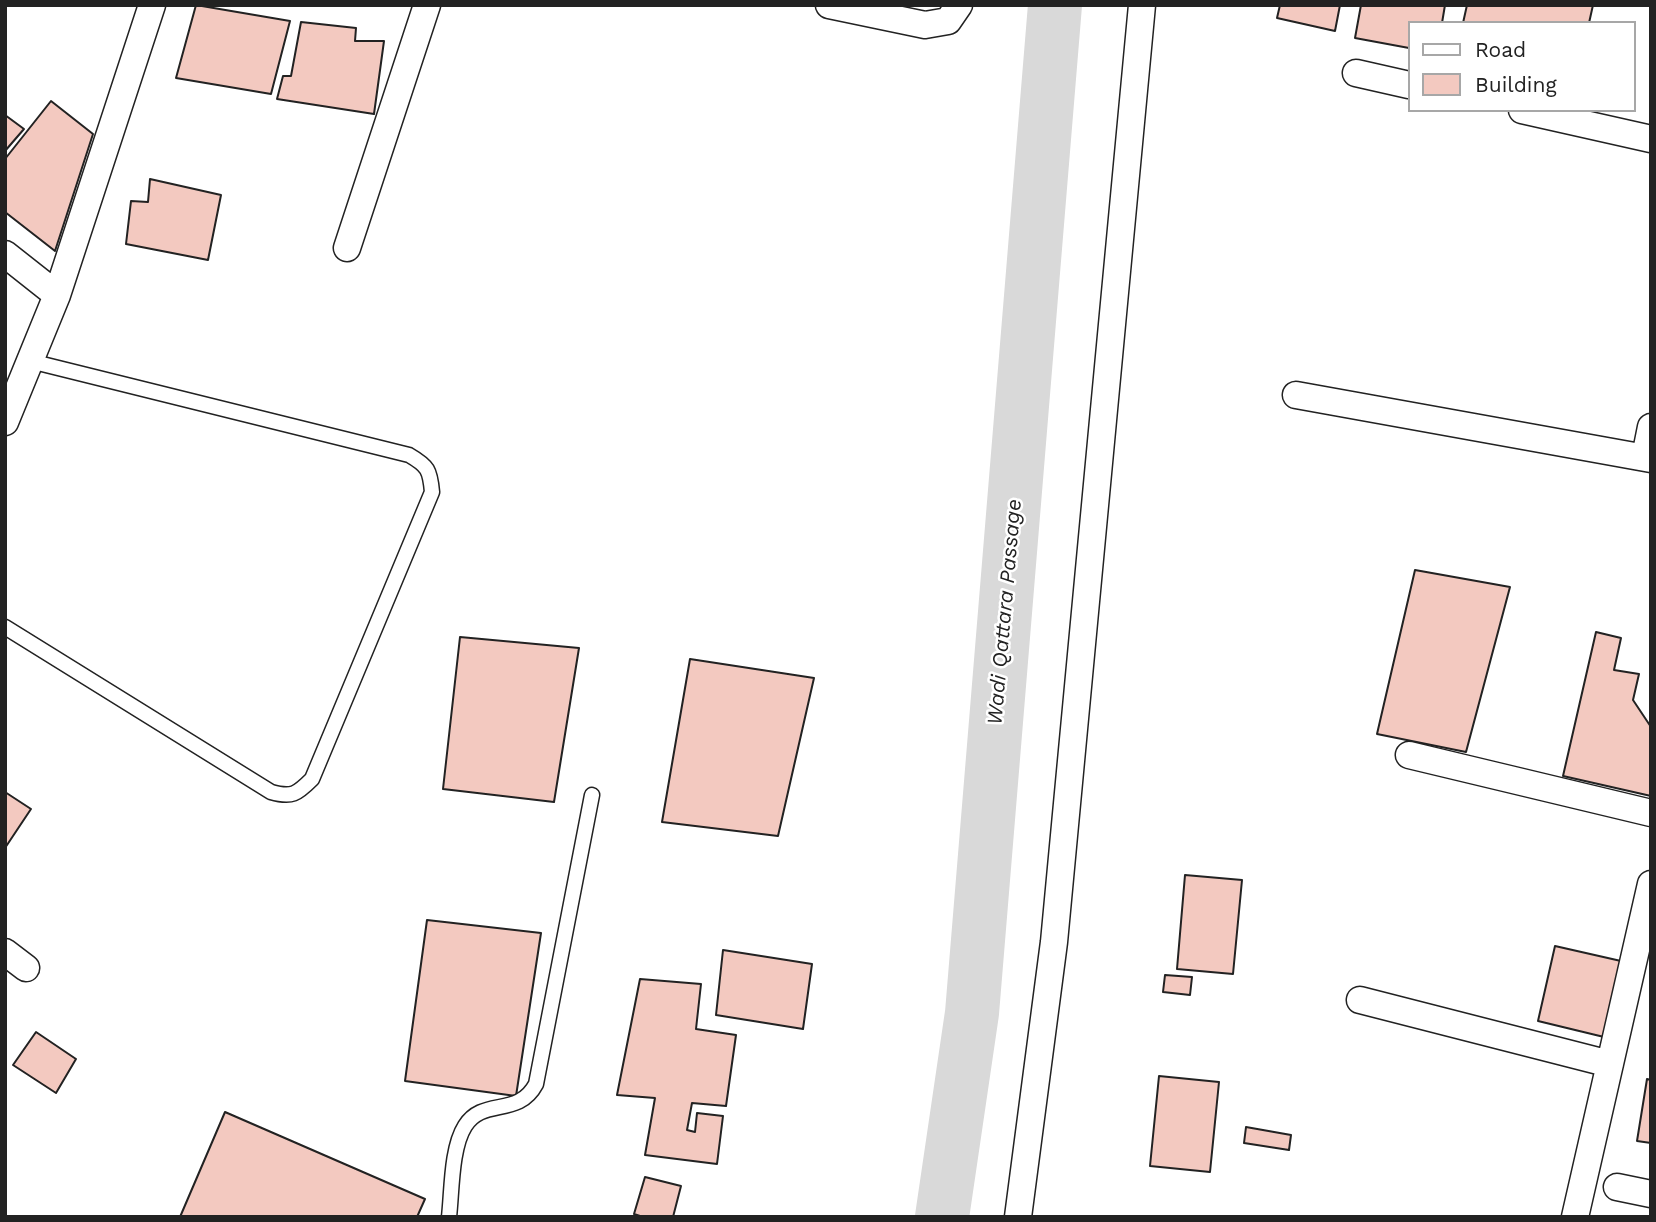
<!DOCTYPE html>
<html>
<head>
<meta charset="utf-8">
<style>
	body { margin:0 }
	#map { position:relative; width:1656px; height:1222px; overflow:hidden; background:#fff; font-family:"Work Sans",sans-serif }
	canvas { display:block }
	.frame { position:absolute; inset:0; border:7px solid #222; pointer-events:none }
	.legend { position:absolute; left:1408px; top:21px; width:228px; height:91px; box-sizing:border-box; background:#fff; border:2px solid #a7a7a7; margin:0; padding:9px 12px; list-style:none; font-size:21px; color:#222 }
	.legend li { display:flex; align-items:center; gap:14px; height:35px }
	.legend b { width:35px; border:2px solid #a7a7a7 }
</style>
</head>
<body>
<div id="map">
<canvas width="1656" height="1222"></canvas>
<div class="frame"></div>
<ul class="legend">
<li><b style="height:9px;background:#fff"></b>Road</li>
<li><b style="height:19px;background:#f3c9c0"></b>Building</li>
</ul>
</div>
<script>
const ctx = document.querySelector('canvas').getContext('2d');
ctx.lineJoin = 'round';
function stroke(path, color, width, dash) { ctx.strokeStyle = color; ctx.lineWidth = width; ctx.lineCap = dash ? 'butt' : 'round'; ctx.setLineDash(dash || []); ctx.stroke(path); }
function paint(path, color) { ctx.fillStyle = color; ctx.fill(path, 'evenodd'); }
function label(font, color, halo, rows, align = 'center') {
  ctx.font = font + ' "Work Sans",sans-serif'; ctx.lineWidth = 5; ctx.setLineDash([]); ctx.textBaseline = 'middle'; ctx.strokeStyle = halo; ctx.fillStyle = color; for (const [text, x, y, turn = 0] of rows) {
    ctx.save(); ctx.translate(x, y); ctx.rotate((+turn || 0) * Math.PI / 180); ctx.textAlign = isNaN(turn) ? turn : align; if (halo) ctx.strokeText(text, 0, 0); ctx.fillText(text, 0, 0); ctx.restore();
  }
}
stroke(new Path2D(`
	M942,1217L972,1013L1055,5`), '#d9d9d9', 54);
const building = new Path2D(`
	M196,5L290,21L271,94L176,78Z
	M1280,5H1340L1335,31L1277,18Z
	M1361,5H1445L1442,23H1409V48L1355,38Z
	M1467,5H1593L1589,23H1463Z
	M301,22L356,28L355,41H384L374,114L277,99L283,76H291Z
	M51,101L93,134L55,251L5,212V159Z
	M5,115L24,129L5,151Z
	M150,179L221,195L208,260L126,244L131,201L148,202Z
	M1415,570L1510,587L1466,752L1377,734Z
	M1596,632L1621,638L1614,670L1639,674L1633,700L1651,727V796L1563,776Z
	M460,637L579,648L554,802L443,789Z
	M690,659L814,678L778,836L662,822Z
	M5,792L31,809L5,848Z
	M1185,875L1242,880L1233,974L1177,969Z
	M427,920L541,933L516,1096L405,1081Z
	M1555,946L1621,961L1604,1037L1538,1021Z
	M723,950L812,964L803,1029L716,1015Z
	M1165,975L1192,977L1190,995L1163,992Z
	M640,979L701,984L696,1029L736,1035L726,1106L692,1103L687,1130L695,1132L697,1113L723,1116L717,1164L645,1155L655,1098L617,1095Z
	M36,1032L76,1059L56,1093L13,1065Z
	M1159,1076L1219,1082L1210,1172L1150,1166Z
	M1647,1079L1651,1080V1143L1637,1141Z
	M225,1112L425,1199L417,1217H180Z
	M1246,1127L1291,1135L1289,1150L1244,1143Z
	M645,1177L681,1186L673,1217H643L634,1214Z`);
paint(building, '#f3c9c0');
stroke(building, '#222', 2);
const lane = new Path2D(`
	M5,627L271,792C292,798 297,794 312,779L432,492C430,470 428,466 409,455L30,361
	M449,1217C452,1191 451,1148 465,1126C483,1097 518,1118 536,1084L592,795`);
const street = new Path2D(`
	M829,5L925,25L948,21L959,5
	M1356,73L1409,85
	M1522,110L1651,139
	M347,248L427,5
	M5,254L57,295
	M1296,395L1651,459
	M5,422L57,295L152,5
	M1645,457L1651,427
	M1409,755L1651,813
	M5,952L26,968
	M1360,1000L1610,1064
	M1617,1187L1651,1194
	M1018,1217L1054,942L1142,5
	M1575,1217L1651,884`);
stroke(lane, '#222', 17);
stroke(street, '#222', 29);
stroke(lane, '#fff', 14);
stroke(street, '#fff', 26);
label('italic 21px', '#222', '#fff', [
	["Wadi Qattara Passage",1005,612,-85]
]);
</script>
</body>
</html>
